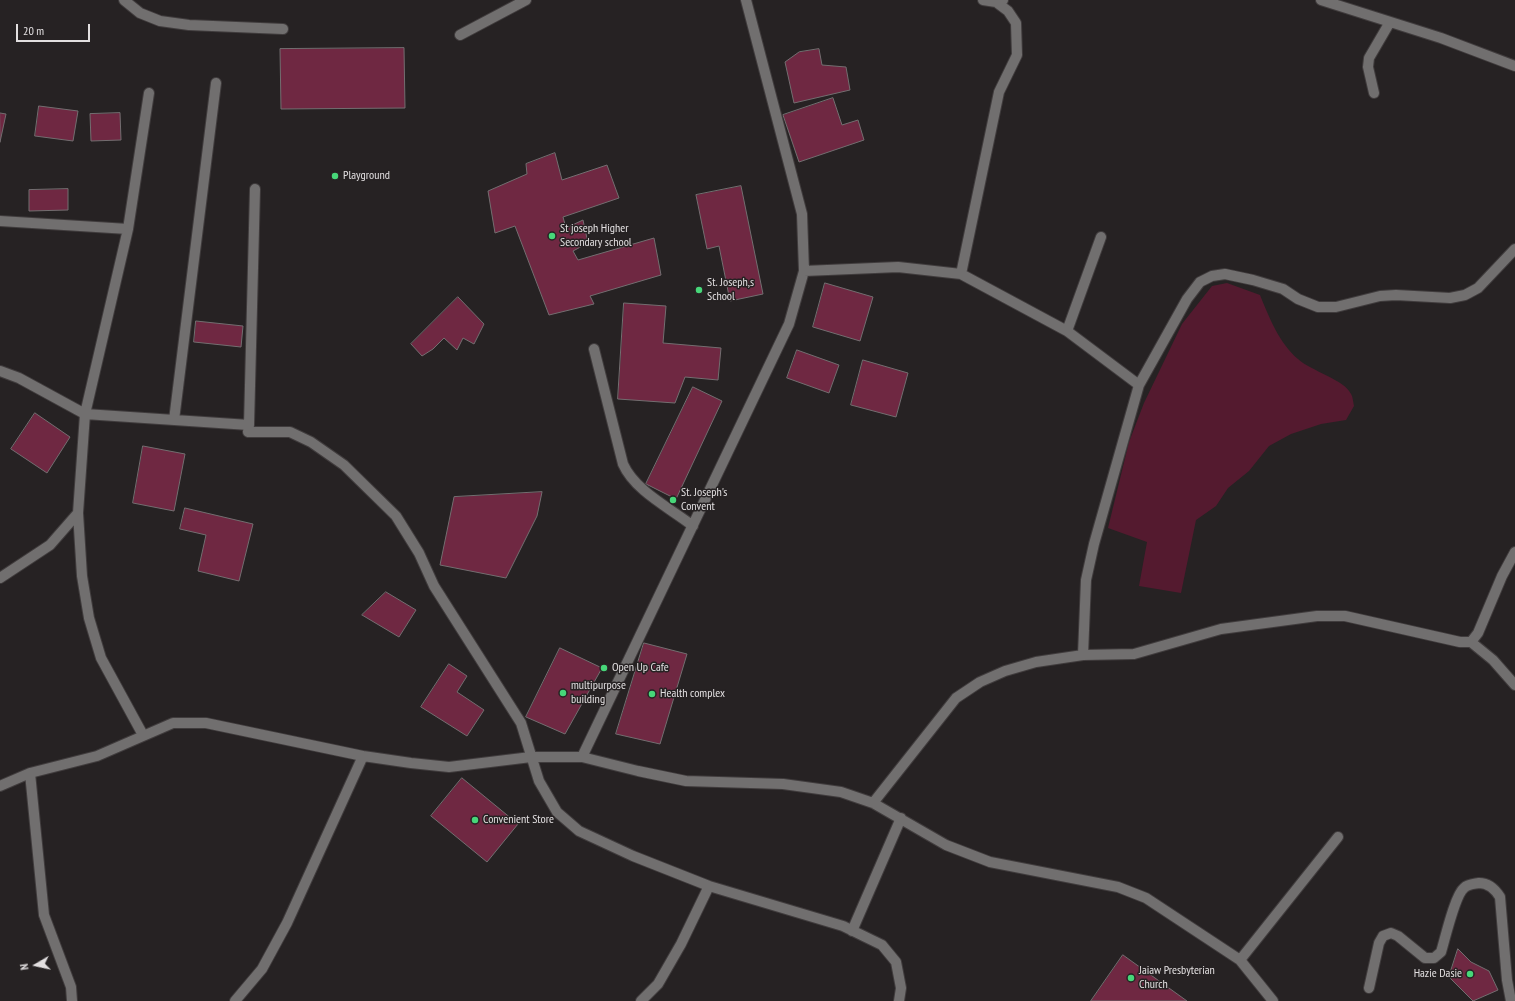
<!DOCTYPE html>
<html>
<head>
<meta charset="utf-8">
<style>
	body { margin:0 }
	#map { position:relative; width:1515px; height:1001px; overflow:hidden; background:#262223; font-family:"PT Sans Narrow",sans-serif }
	canvas { display:block }
	.north { position:absolute; left:16px; top:945px; width:40px; height:40px; -webkit-text-stroke:3px #262223; paint-order:stroke; rotate:261deg; font-size:11px; font-weight:700; line-height:16px; text-align:center; color:#e2dfe0 }
	.north::after { content:''; display:block; margin:auto; width:14px; height:18px; background:#e2dfe0; clip-path:polygon(50% 0,100% 100%,50% 72%,0 100%) }
	.scale { position:absolute; left:16px; top:24px; width:74px; height:18px; box-sizing:border-box; border:2px solid #e2dfe0; border-top:0; padding-left:5px; font-size:12px; line-height:14px; white-space:nowrap; color:#e2dfe0; -webkit-text-stroke:3px #262223; paint-order:stroke }
</style>
</head>
<body>
<div id="map">
<canvas width="1515" height="1001"></canvas>
<div class="north">N</div>
<div class="scale">20 m</div>
</div>
<script>
const ctx = document.querySelector('canvas').getContext('2d');
ctx.lineJoin = 'round';
function paint(path, color) { ctx.fillStyle = color; ctx.fill(path, 'evenodd'); }
function stroke(path, color, width, dash) { ctx.strokeStyle = color; ctx.lineWidth = width; ctx.lineCap = dash ? 'butt' : 'round'; ctx.setLineDash(dash || []); ctx.stroke(path); }
function label(font, color, halo, rows, align = 'center') {
  ctx.font = font + ' "PT Sans Narrow",sans-serif'; ctx.lineWidth = 3; ctx.setLineDash([]); ctx.textBaseline = 'middle'; ctx.strokeStyle = halo; ctx.fillStyle = color; for (const [text, x, y, turn = 0] of rows) {
    ctx.save(); ctx.translate(x, y); ctx.rotate((+turn || 0) * Math.PI / 180); ctx.textAlign = isNaN(turn) ? turn : align; if (halo) ctx.strokeText(text, 0, 0); ctx.fillText(text, 0, 0); ctx.restore();
  }
}
paint(new Path2D(`
	M1227,283L1260,295C1269,317 1279,343 1298,359C1311,371 1345,380 1351,394C1353,397 1353,402 1354,406L1346,420L1321,424L1291,434L1269,446L1249,471L1228,488L1216,506L1196,520L1181,593L1139,586L1147,542L1108,528L1129,442L1144,403L1182,324L1212,286Z`), '#541a2f');
const building = new Path2D(`
	M404,48L405,108L281,109L280,49Z
	M819,49L822,65L846,67L850,90L794,103L785,62L799,52Z
	M833,98L842,125L858,120L864,140L799,162L783,115Z
	M39,106L78,111L73,141L35,136Z
	M0,113L6,114L0,142Z
	M120,113L121,140L91,141L90,114Z
	M555,153L562,180L607,165L619,198L563,217L566,228L583,220L588,243L573,251L578,260L654,238L661,275L590,296L594,304L549,315L515,226L495,233L488,191L527,174L526,164Z
	M741,186L763,294L730,301L719,246L707,249L696,195Z
	M68,189V210L29,211V190Z
	M825,283L873,297L860,341L813,327Z
	M458,297L484,324L474,344L463,338L457,350L444,338L433,349L422,356L411,344Z
	M624,303L666,306L663,343L721,348L718,380L685,377L675,403L618,399Z
	M196,321L243,326L241,347L194,342Z
	M797,350L839,365L829,393L787,378Z
	M863,360L908,373L896,417L851,405Z
	M693,387L722,401L676,499L646,484Z
	M35,413L70,437L47,473L11,449Z
	M143,446L185,454L174,511L133,503Z
	M542,492L537,516L506,578L440,565L454,497Z
	M185,508L253,524L239,581L198,571L206,535L180,529Z
	M386,592L416,610L399,637L362,615Z
	M644,643L687,654L660,744L616,734Z
	M560,648L602,668L565,734L526,717Z
	M449,664L467,676L457,692L484,710L467,736L421,707Z
	M462,778L518,824L487,862L431,816Z
	M1458,949L1471,962L1489,971L1498,990L1473,1001L1449,977Z
	M1123,955L1187,1001H1091Z`);
paint(building, '#6f2842');
stroke(building, '#736e70', 1);
const minor = new Path2D(`
	M124,0L140,13L160,21L189,25L283,29
	M983,0L996,2L1003,0
	M1321,0L1441,38L1515,66
	M460,35L526,0
	M1374,93L1368,67L1369,58L1390,22
	M0,221L128,229
	M804,271L898,267L961,274L1067,331L1139,385
	M961,274L999,92L1017,55L1016,23L1008,11L996,2
	M1067,331L1101,237
	M594,349L623,464C635,491 670,508 693,526
	M0,371L19,378L85,414L249,425L248,432H290L311,442L344,465L396,516L419,553L434,586L521,723L539,781L557,812L579,831L633,856L709,886L843,926L882,945L896,962L901,988L899,1001
	M174,420L216,83
	M249,425L255,189
	M78,513L82,576L89,618L101,658L143,735
	M0,578L50,545L78,513L85,414L128,229L149,93
	M1471,642L1493,660L1515,685
	M1083,655L1086,580L1094,544L1139,385L1187,299L1200,282L1212,276L1225,274L1253,280L1283,289L1298,299L1318,307H1336L1380,296L1396,295L1450,298L1465,295L1478,288L1515,249
	M582,757L789,324L804,271L802,214L746,0
	M30,773L44,915L71,987L72,1001
	M0,786L30,773L97,756L173,723H206L363,756L411,763L449,767L531,757H582L638,771L686,781L783,784L841,792L873,803L946,845L990,862L1118,887L1146,898L1240,960L1273,1001
	M873,803L956,698L980,682L1005,671L1036,662L1083,655L1134,654L1221,629L1317,616H1345L1460,642H1471L1478,633L1502,576L1515,552
	M852,931L901,818
	M1240,960L1338,837
	M1369,988L1379,943L1383,936L1391,933L1398,936L1425,958H1434L1441,952C1445,939 1455,895 1464,888C1468,884 1474,884 1479,883C1489,883 1495,889 1500,897L1507,980L1511,1001
	M235,1001L262,969L287,923L363,756
	M641,1001L658,984L681,944L709,886`);
stroke(minor, '#403c3d', 12);
stroke(minor, '#716f6f', 10);
for (const [x, y, r, color] of [
	[335,176,4,"#47d779"],
	[552,236,4,"#47d779"],
	[699,290,4,"#47d779"],
	[673,500,4,"#47d779"],
	[604,668,4,"#47d779"],
	[563,693,4,"#47d779"],
	[652,694,4,"#47d779"],
	[475,820,4,"#47d779"],
	[1470,974,4,"#47d779"],
	[1131,978,4,"#47d779"]
]) { const dot = new Path2D(); dot.arc(x, y, r, 0, 2 * Math.PI); ctx.fillStyle = color; ctx.fill(dot); stroke(dot, '#262223', 1.5); }
label('12px', '#e2dfe0', '#262223', [
	["Playground",343,176],
	["St joseph Higher",560,229],
	["Secondary school",560,243],
	["St. Joseph,s",707,283],
	["School",707,297],
	["St. Joseph's",681,493],
	["Convent",681,507],
	["Open Up Cafe",612,668],
	["multipurpose",571,686],
	["building",571,700],
	["Health complex",660,694],
	["Convenient Store",483,820],
	["Jaiaw Presbyterian",1139,971],
	["Church",1139,985],
	["Hazie Dasie",1462,974,"right"]
], 'left');
</script>
</body>
</html>
